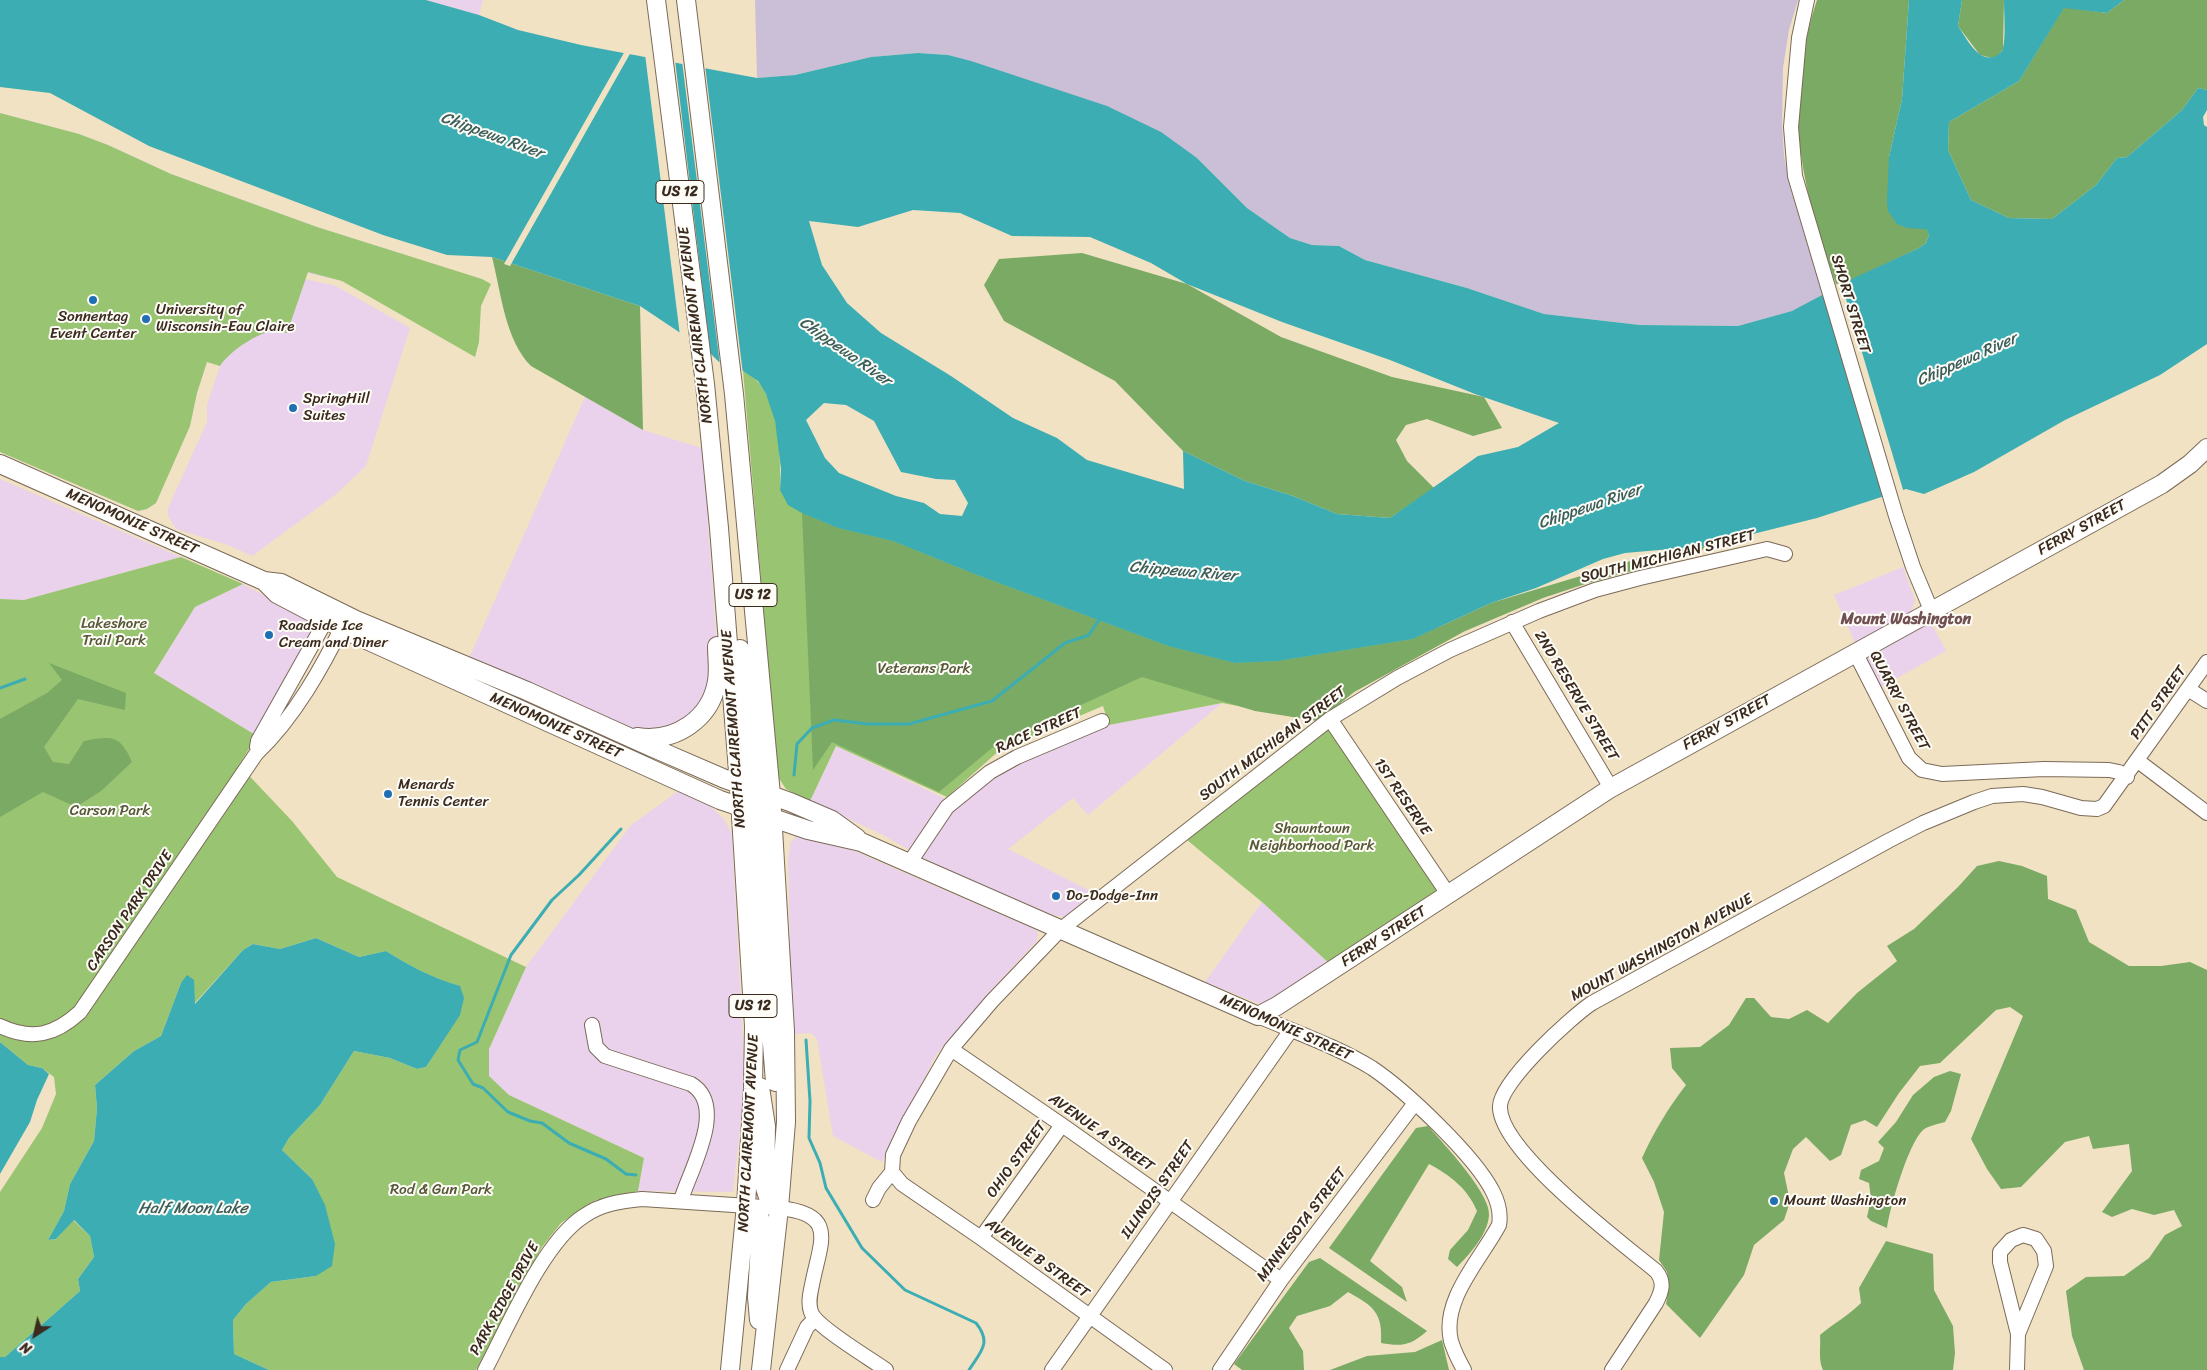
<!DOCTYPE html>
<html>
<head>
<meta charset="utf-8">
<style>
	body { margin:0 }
	#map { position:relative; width:2207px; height:1370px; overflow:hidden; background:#f1e2c4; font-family:Sriracha,sans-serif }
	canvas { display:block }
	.north { position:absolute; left:10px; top:1310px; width:50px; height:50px; -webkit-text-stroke:4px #fdfcf7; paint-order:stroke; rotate:215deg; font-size:14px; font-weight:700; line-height:20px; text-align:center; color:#3b2a1e }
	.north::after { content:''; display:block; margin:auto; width:18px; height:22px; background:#3b2a1e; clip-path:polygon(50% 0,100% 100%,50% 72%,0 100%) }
</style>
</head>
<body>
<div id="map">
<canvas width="2207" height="1370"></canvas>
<div class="north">N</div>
</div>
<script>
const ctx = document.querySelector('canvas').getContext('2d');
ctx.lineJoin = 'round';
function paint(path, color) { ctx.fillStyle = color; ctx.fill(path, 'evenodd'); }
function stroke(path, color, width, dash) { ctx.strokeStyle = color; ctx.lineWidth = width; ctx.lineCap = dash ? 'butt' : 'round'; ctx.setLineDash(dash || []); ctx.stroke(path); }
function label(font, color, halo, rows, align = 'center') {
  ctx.font = font + ' Sriracha,sans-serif'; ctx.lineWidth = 4; ctx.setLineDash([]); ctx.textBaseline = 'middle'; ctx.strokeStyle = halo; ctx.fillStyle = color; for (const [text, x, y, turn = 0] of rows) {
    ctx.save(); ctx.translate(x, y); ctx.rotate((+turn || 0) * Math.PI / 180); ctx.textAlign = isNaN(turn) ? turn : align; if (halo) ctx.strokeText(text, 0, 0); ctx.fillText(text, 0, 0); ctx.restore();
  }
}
paint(new Path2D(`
	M426,0H483L479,15Z
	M0,113L79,134L108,145L171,174L317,227L412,257L390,308L342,281L307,273L305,279L336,286L410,328L366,466L335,495L252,556L228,545L176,529L168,516V508L207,422V405L220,366L207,362L197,393L190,426L156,503L147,509L138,511L0,452Z
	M585,397L643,430L711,451L708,524L718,660L705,711L651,738L466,665Z
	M0,479L181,557L24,600L0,599Z
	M1903,567L1915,600L1912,611L1909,615L1856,645L1834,595Z
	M243,584L306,618L312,622L313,629V634L257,736L154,673L195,607Z
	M1929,619L1946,651L1877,689L1863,658Z
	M1222,703L1088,815L1073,798L1008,849L1094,893L1064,917L1053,915L946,870L877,832L810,801L836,746L958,805L998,773L1109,725Z
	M680,790L709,805L723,818L732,834L745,1081L733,1192L638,1191L644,1158L509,1095L489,1076V1049L526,967L631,825Z
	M802,836L852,850L1032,928L1037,931L1038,936L1036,942L994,987L936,1055L882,1162L833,1136L817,1039L811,1033L792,1034L788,857L791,842L796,837Z
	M1262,902L1330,964L1268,1004H1260L1205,982Z`), '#ead1ec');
paint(new Path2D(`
	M755,0H1798L1789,30L1783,68L1782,124L1784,156L1791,191L1824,294L1793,311L1738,326L1640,325L1544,314L1467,288L1365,260L1339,246L1312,245L1290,238L1247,208L1197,158L948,55L918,53L871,57L795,75L757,78Z`), '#cabfd6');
paint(new Path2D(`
	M0,113L79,134L108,145L171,174L317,227L482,279L491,284L481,306L479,342L475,357L342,281L308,272L287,333C282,332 276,330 271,331C254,335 229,352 220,366L207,362L197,393L190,426L156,503L147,509L138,511L0,452Z
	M743,371C748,374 754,377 758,382C779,405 781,460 780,490L1463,632L1354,692L1318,721L1222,703L1109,725L1103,706L1001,749L947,797L836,746L810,801L786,789L778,777Z
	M181,557L243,584L195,607L154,673L257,736L239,765L292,821L337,877L526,967L489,1049V1076L509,1095L644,1158L638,1191L596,1200L561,1223L542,1247L476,1370H269L234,1354L233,1320L246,1304L271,1282L316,1276L312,1179L282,1150L289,1138L320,1105L354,1051L390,1058L417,1069L426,1067L436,1051L459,986C432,978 410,966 386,951L359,957L316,938L280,949L253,944L243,950L194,1004L181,983L161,1036L134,1051L95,1085L97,1108L94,1141L70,1184L64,1211L48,1240L56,1239L73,1220L90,1236L94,1257L78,1279L80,1291L5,1357H0V1192L42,1128L56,1094L54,1077L42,1068L28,1065L0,1042V599L24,600Z
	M1330,719L1448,894L1330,964L1262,902L1181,835Z`), '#99c572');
paint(new Path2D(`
	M1817,0H1909L1902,99L1889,157L1907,228H1926L1929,235L1926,243L1919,248L1837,287C1822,244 1807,200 1801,154C1794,104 1801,48 1817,0Z
	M1962,0H2004L2003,49L1998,56L1992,58L1980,55L1958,26Z
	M2124,0H2207V90L2198,88L2182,110L2127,157L2117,158L2096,185L2052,219L2009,218L1971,200L1948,150L1949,122L2019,81L2064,7L2107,13Z
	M1082,253L1187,284L1281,337L1392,377L1484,397L1502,428L1473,436L1427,419L1406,425L1396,440L1407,461L1434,488L1390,518L1337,514L1293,496L1245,481L1183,451L1115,381L1004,321L984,285L999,259Z
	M492,257L640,306L643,430L531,366C505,340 501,292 492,257Z
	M802,513L838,528L893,541L972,573L1168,646L1235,663L1278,661L1413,639L1491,603L1657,553L1705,546L1701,552L1588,583L1543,598L1463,632L1354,692L1318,721L1255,711L1142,677L998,743L939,792L832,742L813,770Z
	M49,663L126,693L125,710L78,699L44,747L53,762L69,764L84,741C111,736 120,734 132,762L101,791L76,807L43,792L0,817V719L47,693L62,680Z
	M1999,861L2022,866L2047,876L2048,899L2076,910L2089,942L2129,966H2161L2190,962L2207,970V1370H2084L2072,1336L2066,1291L2086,1277L2124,1276L2149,1258L2165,1235L2182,1226L2174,1210L2154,1215L2132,1209L2112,1217L2102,1212L2132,1171L2129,1144L2093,1149L2089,1136L2065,1142L2021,1187L2001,1189L1987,1169L1971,1139L2023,1016L2010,1007L1996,1010L1940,1063L1920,1066L1899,1093L1877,1127L1865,1120L1851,1125L1841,1155L1830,1161L1806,1137L1793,1149L1784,1173L1790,1202L1784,1220L1754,1245L1744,1275L1700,1338L1666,1304L1669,1286L1667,1272L1659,1260L1664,1212L1654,1182L1642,1158C1654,1132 1668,1108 1686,1085L1672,1068L1670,1048L1700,1047L1729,1025L1746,998H1754L1771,1017L1789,1019L1807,1010L1828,1023L1857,993L1897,961L1887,946L1914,929L1958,887L1977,866Z
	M1950,1071L1961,1074L1951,1111L1945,1122C1938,1124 1928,1126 1923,1130C1908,1144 1890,1207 1887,1228L1871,1221L1867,1217L1871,1199L1869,1183L1859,1179L1861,1170L1879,1161L1884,1148L1878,1142L1896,1122L1913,1095L1934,1077Z
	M1428,1126C1443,1143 1491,1194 1489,1215C1488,1234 1470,1254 1457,1267L1448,1259L1450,1250L1468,1230L1477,1211C1468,1189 1450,1175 1429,1164L1370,1261L1402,1287L1407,1302L1329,1248L1416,1128Z
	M1886,1241L1933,1254L1934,1290L1953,1326L1955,1353L1953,1370H1823C1818,1360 1821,1347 1820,1335C1834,1323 1848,1316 1861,1303L1859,1288Z
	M1320,1258L1427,1331C1411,1345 1403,1347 1381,1343C1383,1312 1373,1306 1348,1292L1330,1306L1297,1316L1289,1328L1303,1351L1304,1370H1242L1234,1364L1309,1262Z
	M1442,1340L1449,1370H1330L1367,1356L1415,1352Z`), '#7aaa64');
paint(new Path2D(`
	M0,0H426L479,15L518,30L581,45L757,78L795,75L871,57L918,53L948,55L971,61L1107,106L1161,132L1197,158L1247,208L1290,238L1312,245L1339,246L1365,260L1467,288L1544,314L1640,325L1738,326L1792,311L1854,278L1919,248L1926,243L1929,235L1926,229L1907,228L1897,224L1888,211L1887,201L1889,157L1902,99L1909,0H1962L1958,26C1966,37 1978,64 1996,56C1998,55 2003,51 2003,48C2006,38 2004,12 2004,0H2124L2107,13L2064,8L2019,81L1949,122L1948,150L1971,200L2009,218L2052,219L2096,185L2117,158L2127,157L2182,110L2198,88L2207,90V110L2203,117L2204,125L2207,127V344L2160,375L2065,420L1974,472L1924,494L1906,489L1817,518L1705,546L1625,553L1603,559L1536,588L1491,603L1413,639L1278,661L1235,663L1168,646L972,573L893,541L838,528L802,513L788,505L780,490L781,469L775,421L766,394L758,381L743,371L719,362L709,352L640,306L492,257L447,255L383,235L149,146L50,93L0,87ZM913,210L960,213L1012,236L1090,237L1151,263L1187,284L1282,322L1390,360L1475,394L1559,423L1518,447L1478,456L1390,518L1337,514L1293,496L1245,481L1183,451L1184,489L1087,460L1057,438L1013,418L951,376L881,333L847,303L822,265L809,221L858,227ZM824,403L846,405L874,421L901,472L936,479L955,480L968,503L962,516L940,514L924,503L896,496L839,473L825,458L806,420Z
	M316,938L359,957L386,951C410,966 432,978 460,986L464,998L460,1015L426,1067L417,1069L390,1058L354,1051L320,1105L289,1138L282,1150L312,1179L325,1205L335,1244L332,1266L316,1276L271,1282L246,1304L233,1320L234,1354L269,1370H0V1357H5L80,1291L78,1279L94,1257L90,1236L74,1220L56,1239L48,1240L64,1211L70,1184L94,1141L97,1108L95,1085L134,1051L161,1036L181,983L187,975L194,980L195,1004L243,950L253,944L280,949Z
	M0,1042L28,1065L42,1068L49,1074L37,1100L30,1122L0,1174Z`), '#3badb3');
paint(new Path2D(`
	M625,51L631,52L510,266L504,264Z
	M645,54L675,60L711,358L680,336Z
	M682,61L705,65L743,374L720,365Z
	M1841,282L1904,493L1884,498L1822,292Z`), '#f1e2c4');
stroke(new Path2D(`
	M0,688L25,679
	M794,775L797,744L812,728L834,720L868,724H909L992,701L1065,643L1089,635L1100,618
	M621,829L579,875L552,900L511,955L477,1042L460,1050L458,1060L473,1084L483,1088L508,1112L530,1121L542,1123L569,1143L606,1159L626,1174L636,1175
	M806,1040L810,1101L809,1138L820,1163L826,1188L862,1248L905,1290L976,1323C992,1343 981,1351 969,1370`), '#3badb3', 3);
const minor = new Path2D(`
	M1807,0L1799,38L1791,127L1795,176L1896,516L1913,567L1931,610
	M1512,622L1611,788
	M1855,652L1909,758L1922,770L1942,774L2044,769L2109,770L2119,772L2127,777
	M2188,689L2207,701
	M1330,719L1448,894
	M257,747L258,741L330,613
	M2138,761L2207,813
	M910,862L947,807L990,772L1017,757L1102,721
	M1258,1016C1295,1032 1338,1047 1372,1068C1406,1091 1475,1156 1493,1192C1498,1202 1501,1214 1499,1225C1481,1259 1441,1300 1451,1341C1454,1351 1459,1361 1464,1370
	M592,1025L596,1047L605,1056L691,1084C728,1106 690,1170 681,1200
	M0,1026C32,1041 55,1035 80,1012L256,754C295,717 323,666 346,619
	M951,1049L1062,1125L1281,1280
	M892,1172L902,1184L981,1238L1165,1370
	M873,1200L879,1188L892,1172L893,1155L909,1121L951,1049L992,1001L1060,930L1330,719L1397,678L1450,650L1539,611L1595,590L1640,578L1767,549L1785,554
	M981,1238L1062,1125
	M485,1370C508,1327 543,1242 584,1216C601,1204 621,1201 642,1199L779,1208C839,1214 820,1242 812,1285C810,1294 808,1303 811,1312C816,1327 871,1359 886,1370
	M787,1370L807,1327L815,1319
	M1052,1370L1291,1030
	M1220,1370L1281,1280L1415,1103
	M1612,1370L1656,1303C1662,1291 1665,1282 1656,1271C1622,1243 1498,1150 1500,1106C1501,1081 1571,1017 1592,1003L1888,841L1923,823L1974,802L1992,796L2023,794L2042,797L2081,808L2097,809L2104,806L2207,662
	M2017,1370L2018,1334L2000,1262V1252L2011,1240L2023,1235L2036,1239L2044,1251L2046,1266L2018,1334`);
const major = new Path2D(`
	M656,0L705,384L719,528L739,784L754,1026L753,1089L746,1205L730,1370
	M686,0L734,394L771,795L785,1031L786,1122L779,1208L761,1370
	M0,464L264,581L281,583L356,620L527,691L651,747L725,779L790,802L832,820L857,838
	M264,581L277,594L351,633L720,800L808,830L861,842L1258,1016L1277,1006L1611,788L2162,484L2190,464L2207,448
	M740,649L752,781L757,799
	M637,737C675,743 711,719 717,681C719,669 717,658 717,646
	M748,802L755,827L775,1082
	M760,1087L766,1126L765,1188L768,1197L779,1208
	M746,1205L760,1218L761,1224L757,1297L759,1320`);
stroke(minor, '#7b6a58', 16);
stroke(major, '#7b6a58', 20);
stroke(minor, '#fff', 14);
stroke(major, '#fff', 18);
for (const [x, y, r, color] of [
	[93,300,5,"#1f6fb2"],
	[146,319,5,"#1f6fb2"],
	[293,408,5,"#1f6fb2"],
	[269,635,5,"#1f6fb2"],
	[388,794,5,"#1f6fb2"],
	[1056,896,5,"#1f6fb2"],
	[1774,1201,5,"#1f6fb2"]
]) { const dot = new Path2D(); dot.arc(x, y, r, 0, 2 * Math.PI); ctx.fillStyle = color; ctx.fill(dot); stroke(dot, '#fdfcf7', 2); }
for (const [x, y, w] of [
	[680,192,48],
	[753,595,48],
	[753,1006,48]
]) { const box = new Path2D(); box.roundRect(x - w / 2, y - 11.5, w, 23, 4); ctx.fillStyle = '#fdfcf7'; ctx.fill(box); stroke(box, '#3b2a1e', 1); }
label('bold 14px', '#3b2a1e', null, [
	["US 12",680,192],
	["US 12",753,595],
	["US 12",753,1006]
]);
label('15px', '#3b2a1e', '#fdfcf7', [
	["SHORT STREET",1850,304,73],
	["NORTH CLAIREMONT AVENUE",696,325,-97],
	["MENOMONIE STREET",132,522,24],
	["FERRY STREET",2082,528,-29],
	["SOUTH MICHIGAN STREET",1668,557,-14],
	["2ND RESERVE STREET",1576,696,59],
	["QUARRY STREET",1899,701,62],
	["PITT STREET",2159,703,-55],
	["FERRY STREET",1727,723,-29],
	["MENOMONIE STREET",556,726,24],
	["NORTH CLAIREMONT AVENUE",734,729,-94],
	["RACE STREET",1039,731,-24],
	["SOUTH MICHIGAN STREET",1273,744,-37],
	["1ST RESERVE",1402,797,56],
	["CARSON PARK DRIVE",130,911,-56],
	["FERRY STREET",1384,937,-33],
	["MOUNT WASHINGTON AVENUE",1662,948,-29],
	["MENOMONIE STREET",1286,1028,24],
	["NORTH CLAIREMONT AVENUE",749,1133,-87],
	["AVENUE A STREET",1101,1133,35],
	["OHIO STREET",1017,1160,-54],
	["ILLINOIS STREET",1158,1190,-55],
	["MINNESOTA STREET",1302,1225,-53],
	["AVENUE B STREET",1037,1259,36],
	["PARK RIDGE DRIVE",505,1299,-61]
]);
label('15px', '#3b2a1e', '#fdfcf7', [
	["University of",156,310],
	["Wisconsin-Eau Claire",156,327],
	["Sonnentag",93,317,"center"],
	["Event Center",93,334,"center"],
	["SpringHill",303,399],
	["Suites",303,416],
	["Roadside Ice",279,626],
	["Cream and Diner",279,643],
	["Menards",398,785],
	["Tennis Center",398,802],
	["Do-Dodge-Inn",1066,896],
	["Mount Washington",1784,1201]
], 'left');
label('15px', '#575837', '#fdfcf7', [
	["Lakeshore",114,624],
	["Trail Park",114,641],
	["Veterans Park",924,669],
	["Carson Park",110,811],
	["Shawntown",1312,829],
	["Neighborhood Park",1312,846],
	["Rod & Gun Park",441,1190]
]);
label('italic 16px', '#3b5e5a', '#fdfcf7', [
	["Chippewa River",492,136,20],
	["Chippewa River",845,352,35],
	["Chippewa River",1967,360,-24],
	["Chippewa River",1590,507,-19],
	["Chippewa River",1183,572,5],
	["Half Moon Lake",193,1209]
]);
label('bold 16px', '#715053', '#fdfcf7', [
	["Mount Washington",1906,620]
]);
</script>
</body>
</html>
